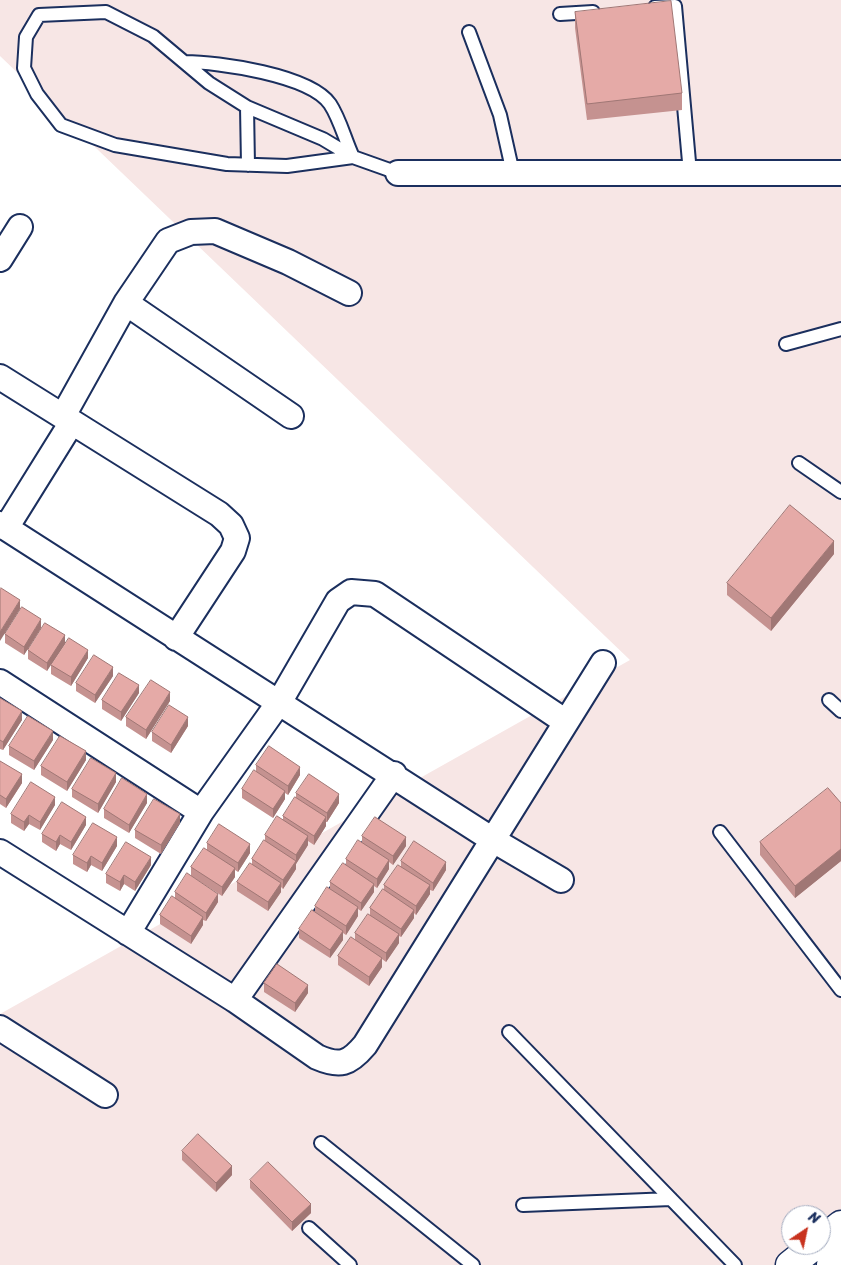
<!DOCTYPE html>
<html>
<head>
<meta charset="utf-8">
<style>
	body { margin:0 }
	#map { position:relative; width:841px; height:1265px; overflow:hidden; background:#fff; font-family:Sriracha,sans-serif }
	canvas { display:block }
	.north { position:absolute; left:781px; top:1205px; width:50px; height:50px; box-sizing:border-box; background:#fff; border:1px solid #a4acbf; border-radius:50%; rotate:34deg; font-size:14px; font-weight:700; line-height:20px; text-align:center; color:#1b2f5e }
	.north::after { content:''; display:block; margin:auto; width:18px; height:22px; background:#c8321e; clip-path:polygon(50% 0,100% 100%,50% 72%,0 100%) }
</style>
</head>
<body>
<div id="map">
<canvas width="841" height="1265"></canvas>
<div class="north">N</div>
</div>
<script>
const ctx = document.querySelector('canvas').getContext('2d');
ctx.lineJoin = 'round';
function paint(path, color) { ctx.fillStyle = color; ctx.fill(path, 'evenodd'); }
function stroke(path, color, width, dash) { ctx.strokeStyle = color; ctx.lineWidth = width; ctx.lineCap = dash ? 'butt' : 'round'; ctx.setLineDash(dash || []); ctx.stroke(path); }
paint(new Path2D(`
	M0,0H841V1265H0V1014L630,660L0,56ZM791,1215H821V1245H791Z`), '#f7e6e5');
const lane = new Path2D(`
	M655,7L675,6L690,173
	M560,14L593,12
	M469,32L500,115L513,173
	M185,62C218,62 310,75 330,104C340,119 345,140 353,157L287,166L227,164L115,145L61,125L37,94L24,68L26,37L39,15L106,12L153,36L209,83L247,107L323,139L353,157L398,173
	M247,107L248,165
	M786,344L841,329
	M799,463L841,492
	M829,700L841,711
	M720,832L841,990
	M509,1032L735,1265
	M321,1143L473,1265
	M523,1205L671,1199
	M309,1228L350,1265`);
const street = new Path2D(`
	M398,173H841
	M0,259L20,227
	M126,303L291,416
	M0,377L219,514L231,525L237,538L233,551L176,638
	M63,416L126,303L168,241L191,232L215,231L288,262L349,293
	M0,524L493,840L561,880
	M6,528L72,422
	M0,682L201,812
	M0,852L235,1000L317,1057C340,1067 349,1064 365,1045L603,663
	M128,933L201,812L280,701L338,601L351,592L375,594L566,722
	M235,1000L394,774
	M0,1028L105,1095`);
const primary = new Path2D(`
	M821,1241L841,1225
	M790,1265L815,1245
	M831,1265L841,1257`);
stroke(lane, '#1b2f5e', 16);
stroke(street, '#1b2f5e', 28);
stroke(primary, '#1b2f5e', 31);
stroke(lane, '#fff', 12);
stroke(street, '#fff', 24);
stroke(primary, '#fff', 28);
paint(new Path2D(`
	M575,12L682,93V110L587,120L575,28Z
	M834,554L771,631L727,595V583Z
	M41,628L24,655L5,643V634Z
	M65,635L47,671L28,659V650Z
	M88,658L71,686L51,674V665Z
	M113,676L95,703L76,691V683Z
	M139,693L121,721L102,709V700Z
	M0,698L22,720L3,750L0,749Z
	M170,701L146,739L126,726V717Z
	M188,726L171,753L152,741V732Z
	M53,740L34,770L9,755V746Z
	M86,760L67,791L41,775V766Z
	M0,761L22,783L6,808L0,804Z
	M256,765L300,775L288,795L285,793V799L273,818L242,798V789L256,772Z
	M116,782L98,813L72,797V789Z
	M296,793L339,803L327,822H326V826L314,845L308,841V845L296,864V869L283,889L281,887V892L268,911L237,891V882L252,864V859L265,841V835L283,819V816L296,797Z
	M147,803L129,833L104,818V809Z
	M841,803V861L795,898L760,855V842Z
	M55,805L40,830L29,824L24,831L11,823V814Z
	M180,823L161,854L135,838V830Z
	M86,825L71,850L60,844L56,851L42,842V834Z
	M362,836L406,846L393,865L389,862V869L377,888L374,886V892L361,911L358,909V916L346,935L343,933V940L330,958L299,938V929L315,913V906L330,889V882L346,865V859L362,842Z
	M207,843L250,853L238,872L235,870V877L222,896L191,876V867L207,850Z
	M117,846L102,871L91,865L87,872L73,864V855Z
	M401,861L446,870L433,891L430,890V894L416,915L414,913V918L401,937L399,936V943L386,962L382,959V967L369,986L338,965V956L355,940V933L370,915V908L384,890V885L401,866Z
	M151,865L135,891L124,884L120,891L106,883V874Z
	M175,892L218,902L206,921L203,920V925L191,944L160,924V915L175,898Z
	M264,983L308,993L295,1012L264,992Z
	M182,1151L232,1175L216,1192L182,1160Z
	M250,1180L311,1213L292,1231L250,1188Z`), '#c59290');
paint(new Path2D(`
	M834,541V554L771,631V618Z
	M20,600V609L0,641V632Z
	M41,619V628L24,655V647Z
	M65,635V644L47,671V663Z
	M88,650V658L71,686V677Z
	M113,667V676L95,703V695Z
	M139,685V693L121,721V712Z
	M170,692V701L146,739V730Z
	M22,711V720L3,750V742Z
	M188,717V726L171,753V745Z
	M53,731V740L34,770V761Z
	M86,751V760L67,791V782Z
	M300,767V775L288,795V786Z
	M116,773V782L98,813V804Z
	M22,774V783L6,808V799Z
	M285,791V799L273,818V809Z
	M147,794V803L129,833V825Z
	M339,794V803L327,822V813Z
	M55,797V805L40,830V822Z
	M180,814V823L161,854V845Z
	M29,815V824L24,831V822Z
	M86,817V825L71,850V842Z
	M326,817V826L314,845V836Z
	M60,835V844L56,851V842Z
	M308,836V845L296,864V855Z
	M117,837V846L102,871V863Z
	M406,837V846L393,865V856Z
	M250,844V853L238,872V863Z
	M841,849V861L795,898V886Z
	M91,856V865L87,872V863Z
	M151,857V865L135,891V882Z
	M389,860V869L377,888V879Z
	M296,861V869L283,889V880Z
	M446,862V870L433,891V883Z
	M235,868V877L222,896V887Z
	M124,875V884L120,891V882Z
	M281,883V892L268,911V902Z
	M374,884V892L361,911V903Z
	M430,885V894L416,915V906Z
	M218,894V902L206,921V913Z
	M358,907V916L346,935V926Z
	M414,910V918L401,937V929Z
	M203,917V925L191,944V936Z
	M343,931V940L330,958V950Z
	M399,934V943L386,962V953Z
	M382,958V967L369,986V977Z
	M308,985V993L295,1012V1003Z
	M232,1166V1175L216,1192V1183Z
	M311,1204V1213L292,1231V1222Z`), '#a07775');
const building = new Path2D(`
	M671,1L682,93L587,104L575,12Z
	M790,505L834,541L771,618L727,583Z
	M1,588L20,600L0,632V589Z
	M22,607L41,619L24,647L5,634Z
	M45,623L65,635L47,663L28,650Z
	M69,638L88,650L71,677L51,665Z
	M94,655L113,667L95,695L76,683Z
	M119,673L139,685L121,712L102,700Z
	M151,680L170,692L146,730L126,717Z
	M0,698L22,711L3,742L0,740Z
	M169,705L188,717L171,745L152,732Z
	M28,716L53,731L34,761L9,746Z
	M60,736L86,751L67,782L41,766Z
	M269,746L300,767L288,786L256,765Z
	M91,758L116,773L98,804L72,789Z
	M0,761L22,774L6,799L0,795Z
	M254,770L285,791L273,809L242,789Z
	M309,774L339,794L327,813L296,793Z
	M122,778L147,794L129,825L104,809Z
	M31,782L55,797L40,822L29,815L24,822L11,814Z
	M828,788L841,803V849L795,886L760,842Z
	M295,797L326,817L314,836L283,816Z
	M154,799L180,814L161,845L135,830Z
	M62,802L86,817L71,842L60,835L56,842L42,834Z
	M277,816L308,836L296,855L265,835Z
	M375,817L406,837L393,856L362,836Z
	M93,823L117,837L102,863L91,856L87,863L73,855Z
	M219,824L250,844L238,863L207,843Z
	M264,840L296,861L283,880L252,859Z
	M358,840L389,860L377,879L346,859Z
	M414,841L446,862L433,883L401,861Z
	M126,842L151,857L135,882L124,875L120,882L106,874Z
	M204,848L235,868L222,887L191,867Z
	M250,863L281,883L268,902L237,882Z
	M343,863L374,884L361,903L330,882Z
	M398,865L430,885L416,906L384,885Z
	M187,873L218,894L206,913L175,892Z
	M327,887L358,907L346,926L315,906Z
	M383,889L414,910L401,929L370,908Z
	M172,896L203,917L191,936L160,915Z
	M312,910L343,931L330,950L299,929Z
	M368,914L399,934L386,953L355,933Z
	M351,937L382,958L369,977L338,956Z
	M277,964L308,985L295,1003L264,983Z
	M198,1134L232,1166L216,1183L182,1151Z
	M268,1162L311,1204L292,1222L250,1180Z`);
paint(building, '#e5aaa7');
stroke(building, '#a07775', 1);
</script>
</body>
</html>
